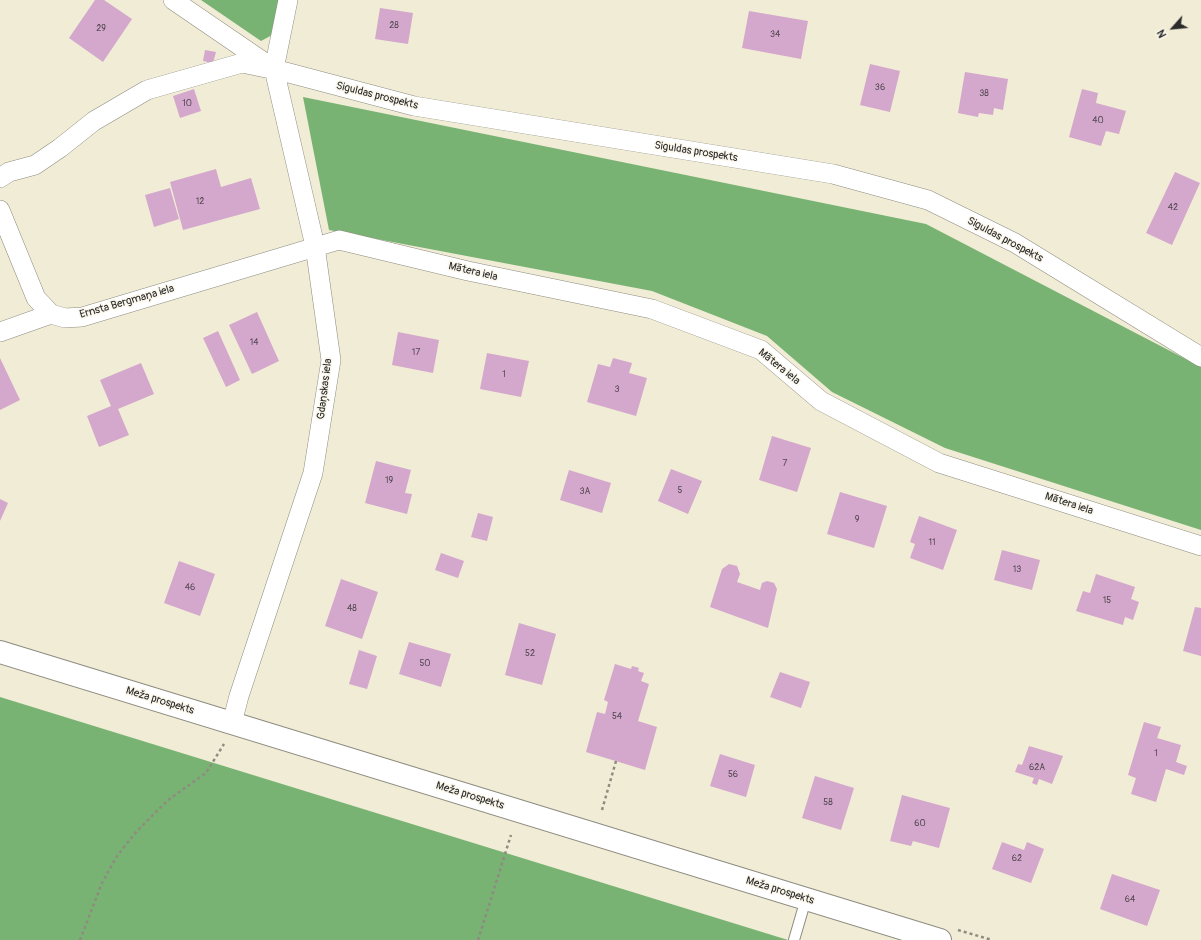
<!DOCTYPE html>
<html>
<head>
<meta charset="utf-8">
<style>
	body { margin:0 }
	#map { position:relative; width:1201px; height:940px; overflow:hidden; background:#f1ecd5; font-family:Pangolin,sans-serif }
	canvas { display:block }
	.north { position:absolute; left:1153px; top:8px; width:40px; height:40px; -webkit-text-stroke:3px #fbf7ec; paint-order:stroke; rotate:243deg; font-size:11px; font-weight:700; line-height:16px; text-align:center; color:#2b2b2b }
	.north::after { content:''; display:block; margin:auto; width:14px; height:18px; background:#2b2b2b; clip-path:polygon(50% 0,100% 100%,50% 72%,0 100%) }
</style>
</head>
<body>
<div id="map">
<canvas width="1201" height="940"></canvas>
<div class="north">N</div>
</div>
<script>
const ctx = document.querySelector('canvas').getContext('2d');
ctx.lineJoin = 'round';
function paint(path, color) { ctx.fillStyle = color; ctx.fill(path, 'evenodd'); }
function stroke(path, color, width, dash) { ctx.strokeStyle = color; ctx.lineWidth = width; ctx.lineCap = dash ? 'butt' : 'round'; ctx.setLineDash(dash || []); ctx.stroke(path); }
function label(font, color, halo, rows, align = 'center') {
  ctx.font = font + ' Pangolin,sans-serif'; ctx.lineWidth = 3; ctx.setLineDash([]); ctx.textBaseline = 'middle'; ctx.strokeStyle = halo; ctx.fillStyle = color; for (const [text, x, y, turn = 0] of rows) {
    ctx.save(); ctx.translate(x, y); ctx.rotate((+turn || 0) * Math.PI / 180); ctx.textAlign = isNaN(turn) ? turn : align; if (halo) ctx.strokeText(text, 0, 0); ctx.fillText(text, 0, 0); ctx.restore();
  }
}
paint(new Path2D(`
	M201,0H281L274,34L261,41Z
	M303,97L926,224L1201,367V530L945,448L832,392L767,336L652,291L329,230Z
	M0,697L788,940H0Z`), '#78b373');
paint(new Path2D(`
	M95,0H104L132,19L103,62L69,38Z
	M380,8L413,13L408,44L375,39Z
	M749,11L808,21L801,59L742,48Z
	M205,50L216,52L213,63L203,61Z
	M870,64L900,71L890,112L860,105Z
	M965,72L1008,79L1003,110L994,108L993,115L979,113L978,117L958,113Z
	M194,89L201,111L180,118L173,96Z
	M1082,89L1098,93L1096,103L1126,111L1119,134L1106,131L1101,146L1069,137Z
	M216,169L221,187L251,178L260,209L183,230L170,182Z
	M1175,172L1200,183L1172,245L1146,233Z
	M170,188L179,219L154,227L145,195Z
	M257,312L279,361L252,374L229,325Z
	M218,331L240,380L226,387L203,338Z
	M398,332L439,340L433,373L392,365Z
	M487,353L529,361L521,397L480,389Z
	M0,358L20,400L0,410Z
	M613,358L632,363L629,373L647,378L636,416L587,402L598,364L610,367Z
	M141,363L154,394L118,409L129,435L99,447L87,416L111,406L100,380Z
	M772,436L811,448L797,492L759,480Z
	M376,461L411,470L405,493L412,494L407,514L365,503Z
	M671,469L702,481L688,514L658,501Z
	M569,470L611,483L602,513L560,500Z
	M840,492L887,506L874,548L827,534Z
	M0,499L8,503L0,521Z
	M478,513L493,517L487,541L471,537Z
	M919,516L957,530L943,570L910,558L915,544L910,542Z
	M1002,550L1040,560L1032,590L994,580Z
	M441,553L464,561L458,578L435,570Z
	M179,561L215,574L200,616L164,603Z
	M729,564L737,566L740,574L737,582L760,590L762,583L767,581L774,583L777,589L768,628L710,607L722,569Z
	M1096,574L1135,587L1131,599L1139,602L1133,620L1125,617L1123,625L1076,611L1083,591L1090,593Z
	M341,579L378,592L362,639L325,626Z
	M1195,607L1201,608V656L1183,651Z
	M519,623L556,634L542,685L505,675Z
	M409,642L451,654L441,687L399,674Z
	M359,650L377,656L367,689L349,684Z
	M615,664L631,669L632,666L639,668L638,671L644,673L641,681L649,684L638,721L657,727L645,770L586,752L597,712L605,714L608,702L604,700Z
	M780,672L810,682L801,708L770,697Z
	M1144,722L1161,727L1157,738L1181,745L1176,762L1187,766L1184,775L1166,769L1156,802L1131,794L1136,778L1128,775Z
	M1029,746L1063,756L1052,784L1039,779L1037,785L1032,783L1034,778L1015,772L1018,764L1022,765Z
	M720,754L755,765L746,797L710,786Z
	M815,776L854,788L841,830L802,818Z
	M902,795L950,808L939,848L913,841L911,846L890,841Z
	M1002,842L1024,850L1027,842L1044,849L1031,883L992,869Z
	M1112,874L1160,890L1147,926L1100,909Z`), '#d4a7cc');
const lane = new Path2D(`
	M794,940L806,899`);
const street = new Path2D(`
	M173,0L274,69L414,106L833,174L928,200L1015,243L1201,357
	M0,178L9,172L35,165L60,148L94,121L147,90L242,63L266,68
	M0,210L36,298L51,314L65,318L82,317L339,240L468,271L652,309L761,350L821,401L939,463L1201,546
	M0,332L51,314
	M232,723L239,696L313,473L331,360L315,246L274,69L288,0`);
const secondary = new Path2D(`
	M0,652L940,940`);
stroke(lane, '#8e8c80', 12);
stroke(street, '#8e8c80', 20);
stroke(secondary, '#8e8c80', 24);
stroke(new Path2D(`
	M602,810L616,761
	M958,930L992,940
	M80,940L102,883L117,856L137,831L168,800L206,773L224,744
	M478,940L511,835`), '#8e8c80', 2.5, [3, 3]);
stroke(lane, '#fff', 10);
stroke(street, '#fff', 19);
stroke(secondary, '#fff', 22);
label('9px', '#554a53', null, [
	["28",394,26],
	["29",101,29],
	["34",775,35],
	["36",880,88],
	["38",984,94],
	["10",187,104],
	["40",1098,121],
	["12",200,202],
	["42",1173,208],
	["14",254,343],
	["17",416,353],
	["1",504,375],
	["3",617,390],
	["7",785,464],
	["19",389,481],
	["5",680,491],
	["3A",585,492],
	["9",857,520],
	["11",932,543],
	["13",1017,570],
	["46",190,588],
	["15",1107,601],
	["48",352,609],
	["52",530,654],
	["50",425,664],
	["54",617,717],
	["1",1156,754],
	["62A",1037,768],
	["56",733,775],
	["58",828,803],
	["60",920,824],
	["62",1017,859],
	["64",1130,900]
]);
label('11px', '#2b2b2b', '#fbf7ec', [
	["Siguldas prospekts",377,96,14],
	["Siguldas prospekts",696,152,9],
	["Siguldas prospekts",1005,240,28],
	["Mātera iela",473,272,13],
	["Ernsta Bergmaņa iela",127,302,-16],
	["Mātera iela",779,367,39],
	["Gdaņskas iela",325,389,-83],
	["Mātera iela",1069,504,18],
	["Meža prospekts",160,701,17],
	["Meža prospekts",470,796,17],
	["Meža prospekts",780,891,17]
]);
</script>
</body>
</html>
